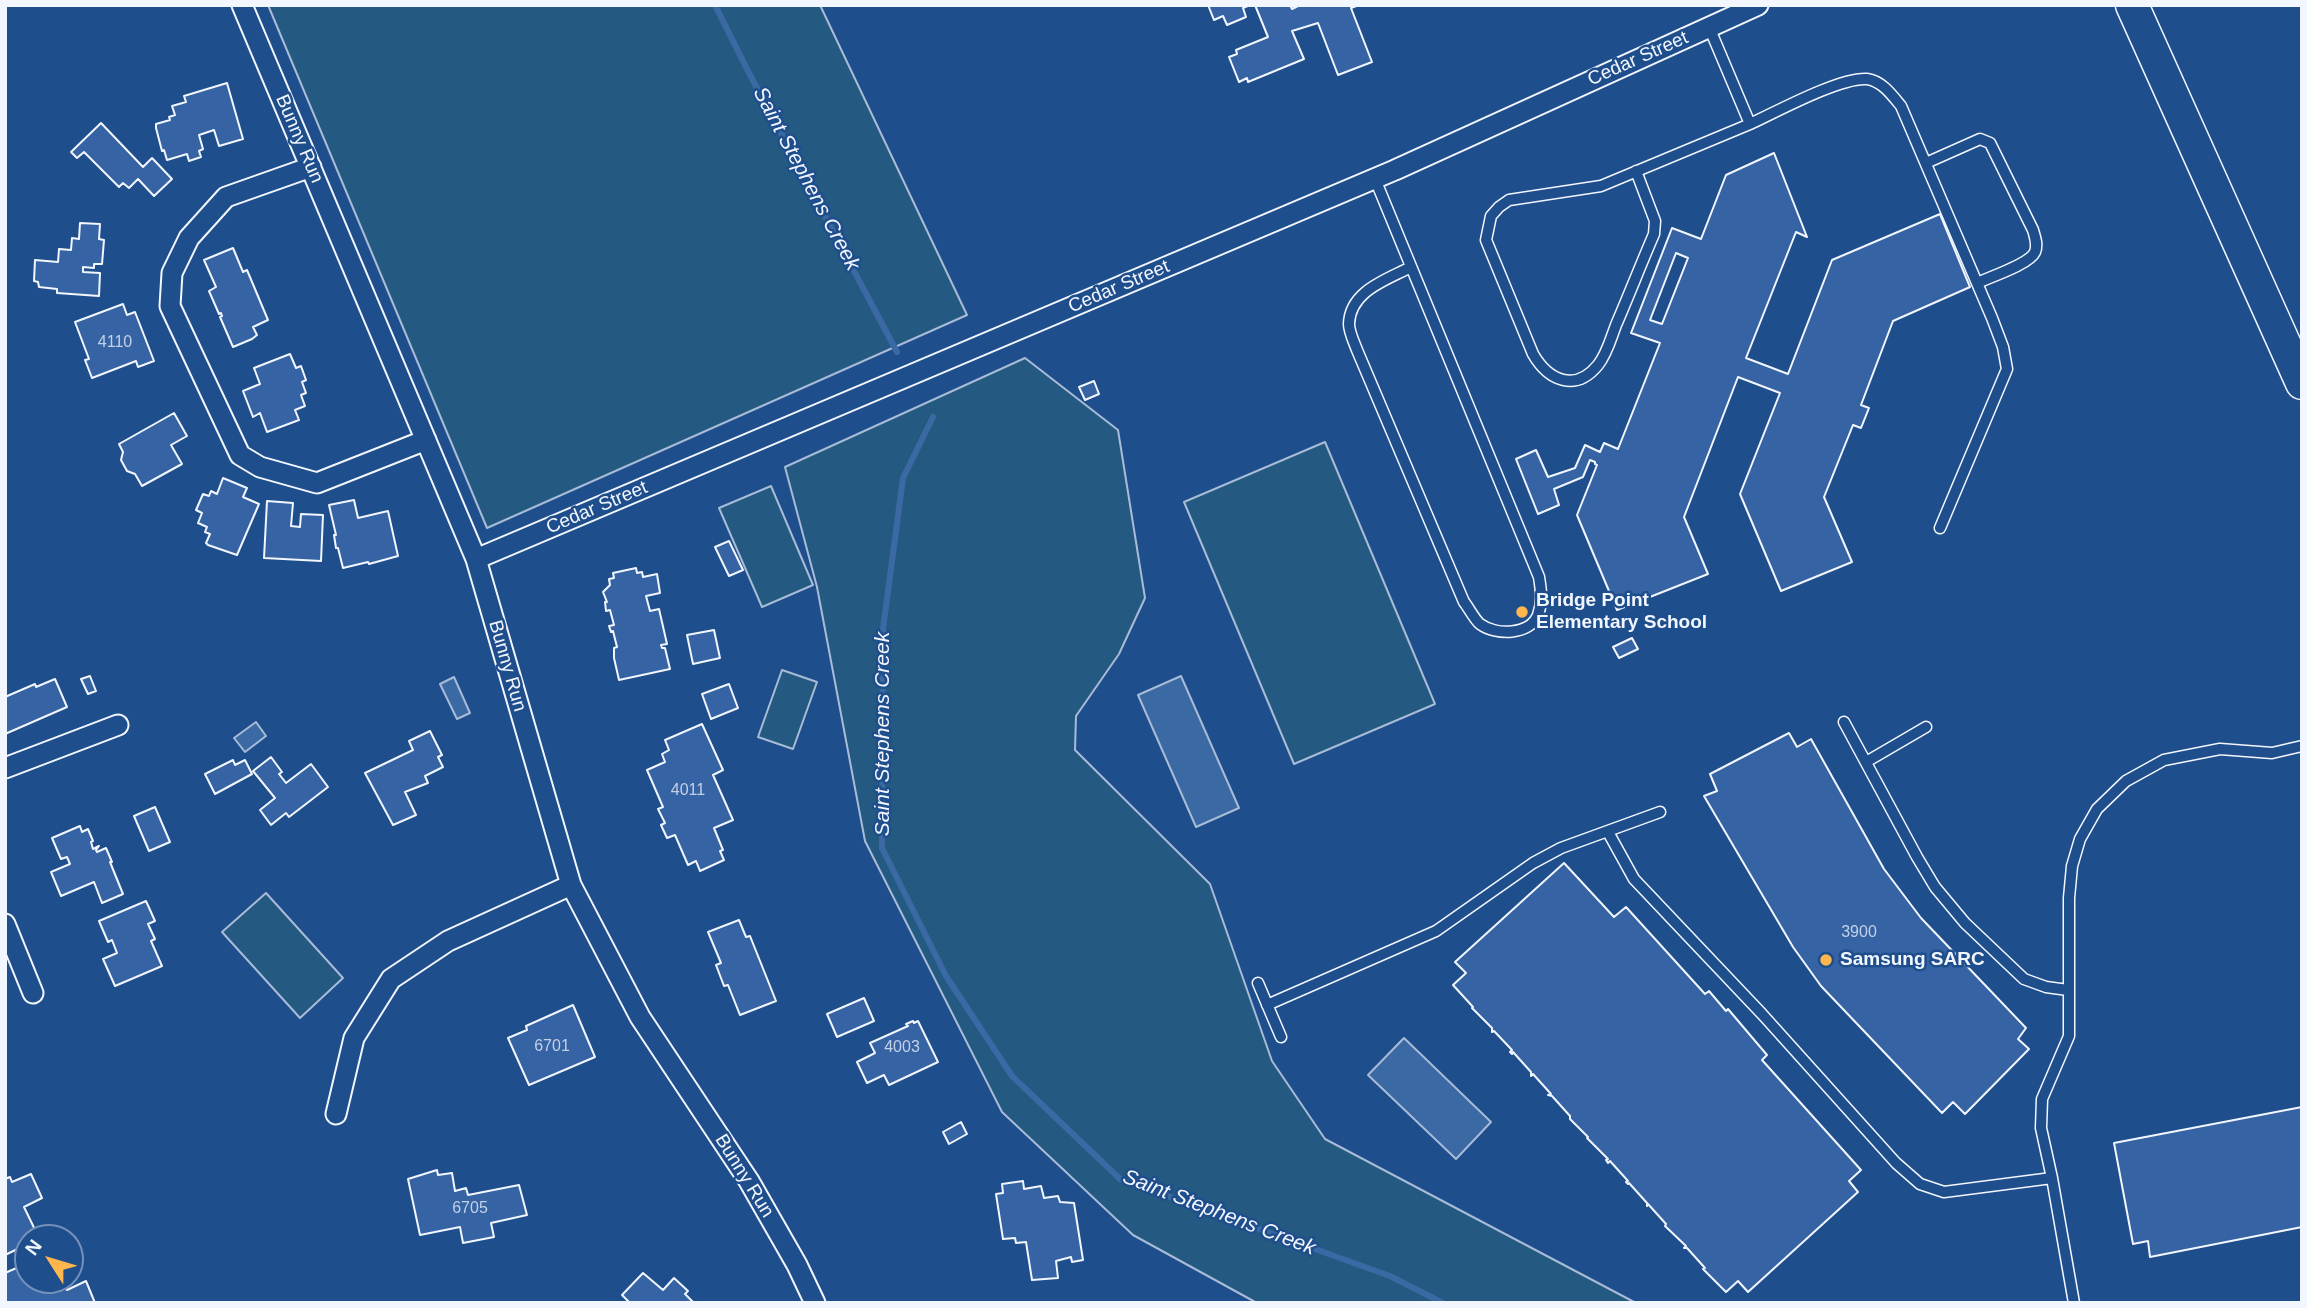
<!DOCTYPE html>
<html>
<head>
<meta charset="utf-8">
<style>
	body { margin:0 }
	#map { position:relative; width:2307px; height:1308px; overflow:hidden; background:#1f4e8c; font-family:Helvetica,sans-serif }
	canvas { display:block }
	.frame { position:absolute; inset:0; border:7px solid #f2f6ff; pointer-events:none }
	.north { position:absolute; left:14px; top:1224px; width:70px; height:70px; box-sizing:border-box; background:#1f4e8c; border:2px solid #7391ba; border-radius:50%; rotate:307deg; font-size:19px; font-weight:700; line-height:28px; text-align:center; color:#f2f6ff }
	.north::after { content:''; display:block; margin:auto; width:24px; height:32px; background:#ffb74d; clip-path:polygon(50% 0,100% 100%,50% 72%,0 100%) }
</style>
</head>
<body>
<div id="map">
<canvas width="2307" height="1308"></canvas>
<div class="frame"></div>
<div class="north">N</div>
</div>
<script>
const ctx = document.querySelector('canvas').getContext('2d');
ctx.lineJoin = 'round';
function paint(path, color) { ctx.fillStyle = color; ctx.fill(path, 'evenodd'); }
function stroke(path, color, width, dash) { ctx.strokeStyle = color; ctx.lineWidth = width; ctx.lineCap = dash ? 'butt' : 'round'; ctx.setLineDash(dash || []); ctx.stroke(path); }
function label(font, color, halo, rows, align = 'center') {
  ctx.font = font + ' Helvetica,sans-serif'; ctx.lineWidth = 5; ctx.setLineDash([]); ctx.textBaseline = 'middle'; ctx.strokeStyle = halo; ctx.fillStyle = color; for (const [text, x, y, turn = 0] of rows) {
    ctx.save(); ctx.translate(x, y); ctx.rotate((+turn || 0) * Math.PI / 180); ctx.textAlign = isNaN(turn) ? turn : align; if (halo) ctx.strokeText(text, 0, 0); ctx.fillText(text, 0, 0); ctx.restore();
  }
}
const green = new Path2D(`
	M268,5H820L967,315L487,528Z
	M1025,358L1118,430L1145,598L1119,654L1076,716L1075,750L1210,884L1272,1061L1325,1139L1636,1303H1257L1133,1235L1002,1112L865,841L817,587L785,467Z
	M1325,442L1435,704L1294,764L1184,502Z
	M771,486L813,585L762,607L719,508Z
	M782,670L817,682L793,749L758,737Z
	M266,893L343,978L300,1018L222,932Z`);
paint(green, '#245a82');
stroke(green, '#a8bbd7', 2);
const water = new Path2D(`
	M1181,676L1239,808L1196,827L1138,695Z
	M454,677L470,713L457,719L440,684Z
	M256,722L266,736L245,752L234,738Z
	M1404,1038L1491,1122L1456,1159L1368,1075Z`);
paint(water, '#3b69a3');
stroke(water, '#a8bbd7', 2);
stroke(new Path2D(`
	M715,5L748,71L897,352
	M933,417L903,478L883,629L882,848L946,976L1012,1076L1120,1179L1390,1276L1443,1303`), '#3b69a3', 6);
const building = new Path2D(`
	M1208,5H1250L1243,8L1246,17L1227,25L1223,16L1214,20Z
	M1255,5H1290L1292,9L1300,5H1359L1351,8L1372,62L1338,75L1318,23L1292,31L1304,59L1248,82L1247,78L1239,82L1229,57L1237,54L1236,50L1268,37Z
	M227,83L243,139L219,146L214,130L199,135L203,149L199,151L201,157L189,161L187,154L167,160L164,150L162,151L156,128V124L170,120L169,117L175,115L172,106L186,102L184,96Z
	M101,123L143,167L152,158L172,179L154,196L138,179L129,188L123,183L119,187L84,152L77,158L71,152Z
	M1774,153L1807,237L1796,232L1746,358L1788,374L1832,260L1940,214L1970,287L1893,321L1861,405L1869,408L1861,428L1853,425L1824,497L1852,562L1781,591L1740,494L1780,393L1738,377L1684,517L1708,574L1617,610L1577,515L1597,465L1595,464V462L1590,460L1583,477L1554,489L1559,505L1538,514L1516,459L1536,450L1548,477L1575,468L1585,445L1600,452L1604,443L1618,449L1660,343L1631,333L1672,228L1701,239L1726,175ZM1676,253L1688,258L1662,324L1650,320Z
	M80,223L100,224L99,239L104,240L102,264H94V268L83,267V272L100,273L99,296L57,293V289L39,287L38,282L34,281L35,260L58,262L59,249L71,250L72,238L79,239Z
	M233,248L243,272L247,270L268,320L253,327L257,335L252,339L233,347L220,317L222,316L221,313L219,314L209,291L216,287L204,260Z
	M123,304L127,315L135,312L154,361L138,367L136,361L92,378L85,360L89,359L75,322Z
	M290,354L296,368L301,366L306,380L302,382L306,393L301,395L305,406L295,410L299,420L267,432L260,413L253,417L243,391L260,384L254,368Z
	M1094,381L1099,394L1085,400L1079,387Z
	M174,413L187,436L171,445L182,464L142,486L135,474L127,471L121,460L123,452L119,444Z
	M223,478L247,488L243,497L259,504L237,555L208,545L206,543L210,534L205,532L207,527L198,523L202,513L196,510L203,494L209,496L211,491L217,494Z
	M354,500L358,518L388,511L398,556L369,564L368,562L343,568L338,548H336L334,535H336L329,505Z
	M267,501L293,503L291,526L300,527L301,514L323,515L321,561L264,558Z
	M729,541L743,570L729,576L715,547Z
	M636,568L637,573L642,572L643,577L657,574L660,593L646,596L650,611L659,609L667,644L661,645L662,648H665L670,669L619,680L614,658V648L617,647L613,631L611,632L609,626L614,625L610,610L606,611L605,602H607L603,592L610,585L609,579L614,578L613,573Z
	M714,630L720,658L693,664L687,635Z
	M1632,638L1638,649L1619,658L1613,647Z
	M90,676L96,691L88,694L81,679Z
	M55,679L67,707L5,734V697L35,684L36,687Z
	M729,684L738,708L711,719L702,694Z
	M702,724L723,770L713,775L733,820L714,828L723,850L720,851L724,860L700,871L696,861L688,865L675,835L667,838L661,825L665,823L658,809L663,807L647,770L665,762L662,754L669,750L665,740Z
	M430,731L442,755L438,757L443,767L425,776L428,783L405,792L416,815L393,825L365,773L413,750L409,741Z
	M1789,733L1797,747L1811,739L1884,869L1921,918L2026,1028L2018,1039L2029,1049L1965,1114L1953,1102L1942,1113L1821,986L1793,947L1704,796L1717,791L1710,774Z
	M271,757L282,772L279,774L286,783L311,764L328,787L289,817L286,813L271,825L260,810L275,798L253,771Z
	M233,760L235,765L245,760L252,774L215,794L205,774Z
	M155,807L170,842L149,851L134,816Z
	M80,826L82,832L88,829L93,841L91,842L93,849L99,846L96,850L97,852L106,848L112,862H110L123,894L102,903L94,882L61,896L51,872L70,864L67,857L61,859L52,838Z
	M1564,863L1614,917L1626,907L1705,994L1709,991L1726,1011L1728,1009L1767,1055L1762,1060L1861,1170L1849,1181L1858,1192L1748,1292L1738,1281L1726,1292L1703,1269L1705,1268L1687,1248H1684L1686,1246L1665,1226L1666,1224L1648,1204L1647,1206V1203L1629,1183L1628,1184L1626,1182L1628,1181L1610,1161L1608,1163L1606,1160L1608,1159L1587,1138L1588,1137L1570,1119V1116L1552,1096L1548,1095L1551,1094L1533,1074L1531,1076V1072L1513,1052L1512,1054L1510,1052L1512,1050L1494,1031L1492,1032V1028L1472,1008L1473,1007L1453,985L1466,973L1455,962Z
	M146,901L155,921L148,924L155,939L151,941L162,966L115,986L103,959L117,953L112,940L108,942L99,921Z
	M739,920L746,937L750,936L776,1001L740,1015L728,985L724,986L716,965L721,963L708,932Z
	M864,998L874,1021L837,1037L827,1014Z
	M573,1005L595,1057L529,1085L508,1038L527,1030L526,1026Z
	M913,1021L914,1023L918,1021L938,1062L889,1085L884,1075L867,1083L857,1062L875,1053L870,1043L908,1026L906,1024Z
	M2302,1107V1227L2150,1257L2148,1241L2133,1244L2114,1143Z
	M961,1122L967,1134L949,1144L943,1132Z
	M437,1170L438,1175L452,1173L455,1191L466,1188L468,1195L519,1185L527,1215L491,1223L494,1237L463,1243L460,1227L420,1235L408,1179Z
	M31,1174L42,1198L24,1207L39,1238H28V1244L5,1255V1179L10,1177L12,1182Z
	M1023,1181L1024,1189L1041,1186L1044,1198L1058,1196L1060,1202L1074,1203L1083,1260L1072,1262L1071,1257L1056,1261L1058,1278L1032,1280L1026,1242L1016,1243L1015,1238L1003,1239L996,1194L1003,1193L1002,1184Z
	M28,1263V1280H66L63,1282L67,1290L86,1281L95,1303H5V1273Z
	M643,1273L663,1290L674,1278L688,1291L685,1294L694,1303H630L622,1295Z`);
paint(building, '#3563a3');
stroke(building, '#f2f6ff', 2);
const service = new Path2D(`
	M1709,27L1750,124C1776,112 1840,77 1867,79C1882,81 1892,95 1901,106L1992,318L2003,347L2007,369L1940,528
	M1926,163L1980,139L1990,143L2033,230C2035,237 2038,244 2035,252C2030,264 1990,277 1977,283
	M1636,171L1655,221L1654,234C1641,264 1629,295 1616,325C1611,338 1607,354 1598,365C1575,393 1548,380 1533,354L1486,240L1491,216L1499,207L1509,200L1601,186L1750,124
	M1375,179L1539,577C1541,590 1543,601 1538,615C1530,635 1496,636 1480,624C1474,619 1469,608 1464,602L1357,350C1354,342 1349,332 1349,324C1350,291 1386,280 1411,267
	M1844,722L1917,857L1935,887L1965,923L2024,979L2046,987L2068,990
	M1866,762L1926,727
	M1608,832L1634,879L1762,1014L1896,1163L1920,1184L1944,1192L2052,1178
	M1258,983L1281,1037
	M1267,1005L1436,931L1533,863L1561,848L1660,812
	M2074,1303L2052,1178L2041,1128L2042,1099L2069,1036V898L2072,866L2080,839L2097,809L2126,781L2164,760L2220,749L2272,753L2302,746`);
const minor = new Path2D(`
	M242,5L476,559L571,885L640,1017L749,1181L797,1265L815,1303
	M311,167L226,197L189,238L172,273L170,306L240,455L260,467L317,483L426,440
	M476,559L1395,170L1758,5
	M5,768L118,725
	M5,924L33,993
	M336,1114L354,1038L391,979L448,941L571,885`);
const trunk = new Path2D(`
	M2132,5L2302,383`);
stroke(service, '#f2f6ff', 13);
stroke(minor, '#f2f6ff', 23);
stroke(trunk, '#f2f6ff', 35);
stroke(service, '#1f4e8c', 10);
stroke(minor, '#1f4e8c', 19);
stroke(trunk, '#1f4e8c', 32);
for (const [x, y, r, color] of [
	[1522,612,7,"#ffb74d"],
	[1826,960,7,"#ffb74d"]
]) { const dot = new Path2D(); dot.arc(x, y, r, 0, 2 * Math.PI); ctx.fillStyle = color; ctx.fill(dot); stroke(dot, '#1f4e8c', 2.5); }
label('16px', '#c3d1e8', null, [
	["4110",115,343],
	["4011",688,791],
	["3900",1859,933],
	["6701",552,1047],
	["4003",902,1048],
	["6705",470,1209]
]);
label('19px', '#f2f6ff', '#1f4e8c', [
	["Cedar Street",1638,59,-24],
	["Bunny Run",299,139,67],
	["Cedar Street",1119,287,-23],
	["Cedar Street",597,508,-23],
	["Bunny Run",507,666,74],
	["Bunny Run",744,1176,58]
]);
label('bold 19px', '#f2f6ff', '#1f4e8c', [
	["Bridge Point",1536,601],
	["Elementary School",1536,623],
	["Samsung SARC",1840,960]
], 'left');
label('italic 21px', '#f2f6ff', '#1f4e8c', [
	["Saint Stephens Creek",806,179,62],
	["Saint Stephens Creek",883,734,-90],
	["Saint Stephens Creek",1219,1213,21]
]);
</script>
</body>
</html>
